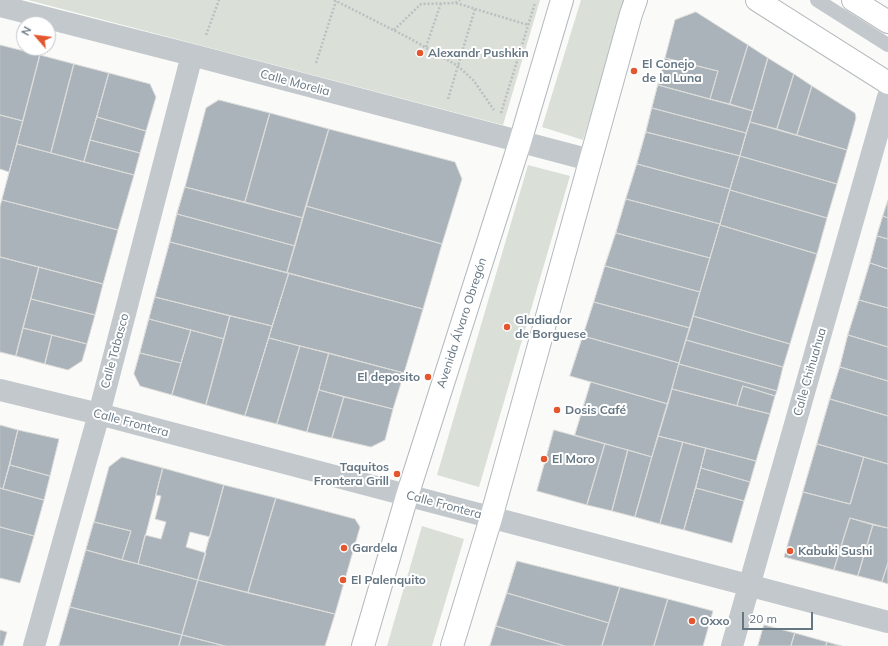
<!DOCTYPE html>
<html>
<head>
<meta charset="utf-8">
<style>
	body { margin:0 }
	#map { position:relative; width:888px; height:646px; overflow:hidden; background:#fafaf8; font-family:Mulish,sans-serif }
	canvas { display:block }
	.north { position:absolute; left:16px; top:16px; width:40px; height:40px; box-sizing:border-box; background:#fff; border:1px solid #c1c8cd; border-radius:50%; rotate:298deg; font-size:11px; font-weight:700; line-height:16px; text-align:center; color:#657683 }
	.north::after { content:''; display:block; margin:auto; width:14px; height:18px; background:#e4572e; clip-path:polygon(50% 0,100% 100%,50% 72%,0 100%) }
	.scale { position:absolute; left:742px; top:612px; width:71px; height:18px; box-sizing:border-box; border:2px solid #657683; border-top:0; padding-left:5px; font-size:12px; line-height:14px; white-space:nowrap; color:#657683; -webkit-text-stroke:3px #fff; paint-order:stroke }
</style>
</head>
<body>
<div id="map">
<canvas width="888" height="646"></canvas>
<div class="north">N</div>
<div class="scale">20 m</div>
</div>
<script>
const ctx = document.querySelector('canvas').getContext('2d');
ctx.lineJoin = 'round';
function paint(path, color) { ctx.fillStyle = color; ctx.fill(path, 'evenodd'); }
function stroke(path, color, width, dash) { ctx.strokeStyle = color; ctx.lineWidth = width; ctx.lineCap = dash ? 'butt' : 'round'; ctx.setLineDash(dash || []); ctx.stroke(path); }
function label(font, color, halo, rows, align = 'center') {
  ctx.font = font + ' Mulish,sans-serif'; ctx.lineWidth = 4; ctx.setLineDash([]); ctx.textBaseline = 'middle'; ctx.strokeStyle = halo; ctx.fillStyle = color; for (const [text, x, y, turn = 0] of rows) {
    ctx.save(); ctx.translate(x, y); ctx.rotate((+turn || 0) * Math.PI / 180); ctx.textAlign = isNaN(turn) ? turn : align; if (halo) ctx.strokeText(text, 0, 0); ctx.fillText(text, 0, 0); ctx.restore();
  }
}
paint(new Path2D(`
	M28,0H540L503,125Z
	M581,0H626L583,140L542,127Z
	M528,165L570,176L479,487L437,475Z
	M422,526L464,539L432,646H387Z`), '#dadfd7');
const building = new Path2D(`
	M696,12L748,45L730,104L710,99L718,71L665,58L675,20Z
	M0,45L40,55L23,121L0,115Z
	M748,45L768,58L753,111L730,104Z
	M40,55L74,64L51,153L17,144Z
	M665,58L718,71L710,99L658,85Z
	M768,58L794,74L777,129L750,122Z
	M74,64L109,73L84,162L51,153Z
	M109,73L150,84L156,97L146,131L97,117Z
	M794,74L812,86L797,135L777,129Z
	M658,85L753,111L746,133L652,108Z
	M812,86L855,113L856,118L847,150L797,135Z
	M219,100L270,113L245,202L185,187L206,108Z
	M652,108L746,133L740,156L646,132Z
	M270,113L329,129L303,218L245,202Z
	M0,115L23,121L9,172L0,169Z
	M97,117L146,131L140,153L90,140Z
	M750,122L847,150L837,184L740,156Z
	M329,129L455,162L462,179L442,244L306,206Z
	M646,132L740,156L730,189L637,164Z
	M90,140L140,153L134,175L84,162Z
	M17,144L134,175L118,230L2,200Z
	M740,156L837,184L827,218L730,190Z
	M637,164L730,189L720,224L626,199Z
	M185,187L303,218L295,246L177,214Z
	M730,190L827,218L817,254L720,225Z
	M626,199L720,224L710,258L616,233Z
	M2,200L118,230L103,284L0,257V207Z
	M888,200V218L883,216Z
	M306,206L442,244L423,309L287,273Z
	M177,214L295,246L287,273L170,242Z
	M883,216L888,218V239L877,236Z
	M720,225L817,254L790,344L693,316Z
	M616,233L710,258L700,292L605,266Z
	M877,236L888,239V269L870,263Z
	M170,242L289,273L272,326L155,297Z
	M0,257L39,267L16,356L0,352Z
	M870,263L888,269V308L859,300Z
	M605,266L700,292L690,328L594,302Z
	M39,267L103,284L95,315L31,299Z
	M289,273L423,309L404,373L269,338Z
	M155,297L230,316L224,339L149,319Z
	M31,299L95,315L87,344L23,328Z
	M859,300L888,308V347L848,335Z
	M594,302L690,328L679,363L583,336Z
	M230,316L272,326L245,416L206,405Z
	M693,316L790,344L783,367L686,340Z
	M149,319L191,330L181,363L140,353Z
	M23,328L52,335L45,364L16,356Z
	M191,330L224,339L206,405L172,395Z
	M52,335L87,344L82,361L68,370L45,364Z
	M848,335L888,347V381L840,367Z
	M583,336L679,363L668,404L570,376Z
	M269,338L300,346L277,424L245,416Z
	M686,340L783,367L777,391L679,364Z
	M300,346L329,353L307,432L277,424Z
	M140,353L181,363L172,395L140,386L134,374Z
	M329,353L404,373L393,409L319,390Z
	M679,364L777,391L775,396L743,386L737,406L672,389Z
	M840,367L888,381V416L830,399Z
	M591,382L668,404L652,457L575,435Z
	M743,386L775,396L770,414L737,406Z
	M672,389L770,414L756,461L658,436Z
	M319,390L344,397L332,438L307,432Z
	M344,397L393,409L385,440L371,447L332,438Z
	M830,399L888,416V464L817,444Z
	M0,425L18,430L3,489L0,488Z
	M18,430L59,439L50,476L10,465Z
	M554,430L605,444L587,505L537,491Z
	M658,436L683,442L660,524L635,517Z
	M683,442L706,448L684,530L660,524Z
	M605,444L628,450L612,511L587,505Z
	M817,444L864,457L850,504L803,492Z
	M706,448L756,461L750,482L701,468Z
	M628,450L652,457L635,517L612,511Z
	M122,457L163,468L138,564L122,560L131,531L94,522L109,467Z
	M864,457L888,464V528L850,518L834,570L784,557L803,492L850,504Z
	M10,465L50,476L44,500L3,489Z
	M163,468L224,485L210,537L190,532L186,547L206,553L198,580L138,564L145,535L161,539L166,522L155,519L161,496L156,495Z
	M701,468L750,482L744,501L696,488Z
	M224,485L276,498L248,593L198,580Z
	M0,488L44,500L34,536L0,527Z
	M696,488L744,501L732,543L684,530Z
	M276,498L355,519L360,527L335,614L248,593Z
	M850,518L873,525L858,576L834,570Z
	M94,522L131,531L122,560L86,550Z
	M873,525L888,528V563L882,582L858,576Z
	M0,527L34,536L20,583L0,578Z
	M86,550L198,580L182,635L70,607Z
	M517,561L620,587L609,623L507,593Z
	M888,563V584L882,582Z
	M198,580L335,614L325,646H225L182,635Z
	M620,587L668,599L654,646H602Z
	M507,593L609,623L602,646H565L496,626Z
	M668,599L713,611L703,646H654Z
	M70,607L182,635L179,646H59Z
	M764,625L795,633L791,646H758Z
	M496,626L565,646H490Z
	M0,630L7,632L3,646H0Z
	M795,633L827,642L826,646H791Z
	M182,635L225,646H179Z
	M827,642L842,646H826Z`);
paint(building, '#aab3b9');
stroke(building, '#dcdcda', 1);
const secondary = new Path2D(`
	M363,646L407,496L520,142L562,0
	M452,646L491,518L631,14L636,0`);
const primary = new Path2D(`
	M757,0L888,83
	M853,0L888,22`);
stroke(secondary, '#b3babf', 24);
stroke(primary, '#b5babe', 24);
stroke(new Path2D(`
	M334,0L409,38L458,66L474,81L494,110
	M456,3L528,25
	M394,30L421,4L455,3L460,0
	M206,35L219,0
	M426,47L441,3
	M316,63L336,1
	M448,99L475,9
	M501,113L535,3`), '#bbbfc2', 2.5, [2, 2]);
stroke(new Path2D(`
	M817,0L888,45`), '#c3c8cc', 14);
stroke(new Path2D(`
	M0,6L192,55L590,160
	M0,390L99,414L888,622
	M34,646L99,414L192,55
	M732,646L888,97`), '#c3c8cc', 22);
stroke(secondary, '#fff', 22);
stroke(primary, '#fff', 22);
for (const [x, y, r, color] of [
	[420,53,4,"#e4572e"],
	[634,71,4,"#e4572e"],
	[507,327,4,"#e4572e"],
	[428,377,4,"#e4572e"],
	[557,410,4,"#e4572e"],
	[544,459,4,"#e4572e"],
	[397,474,4,"#e4572e"],
	[344,548,4,"#e4572e"],
	[790,551,4,"#e4572e"],
	[343,580,4,"#e4572e"],
	[692,621,4,"#e4572e"]
]) { const dot = new Path2D(); dot.arc(x, y, r, 0, 2 * Math.PI); ctx.fillStyle = color; ctx.fill(dot); stroke(dot, '#fff', 1.5); }
label('bold 12px', '#657683', '#fff', [
	["Alexandr Pushkin",428,53],
	["El Conejo",642,64],
	["de la Luna",642,78],
	["Gladiador",515,320],
	["de Borguese",515,334],
	["El deposito",420,377,"right"],
	["Dosis Café",565,410],
	["El Moro",552,459],
	["Taquitos",389,467,"right"],
	["Frontera Grill",389,481,"right"],
	["Gardela",352,548],
	["Kabuki Sushi",798,551],
	["El Palenquito",351,580],
	["Oxxo",700,621]
], 'left');
label('12px', '#657683', '#fff', [
	["Calle Morelia",295,83,15],
	["Avenida Álvaro Obregón",462,323,-72],
	["Calle Tabasco",115,351,-75],
	["Calle Chihuahua",810,372,-74],
	["Calle Frontera",131,423,15],
	["Calle Frontera",444,505,15]
]);
</script>
</body>
</html>
